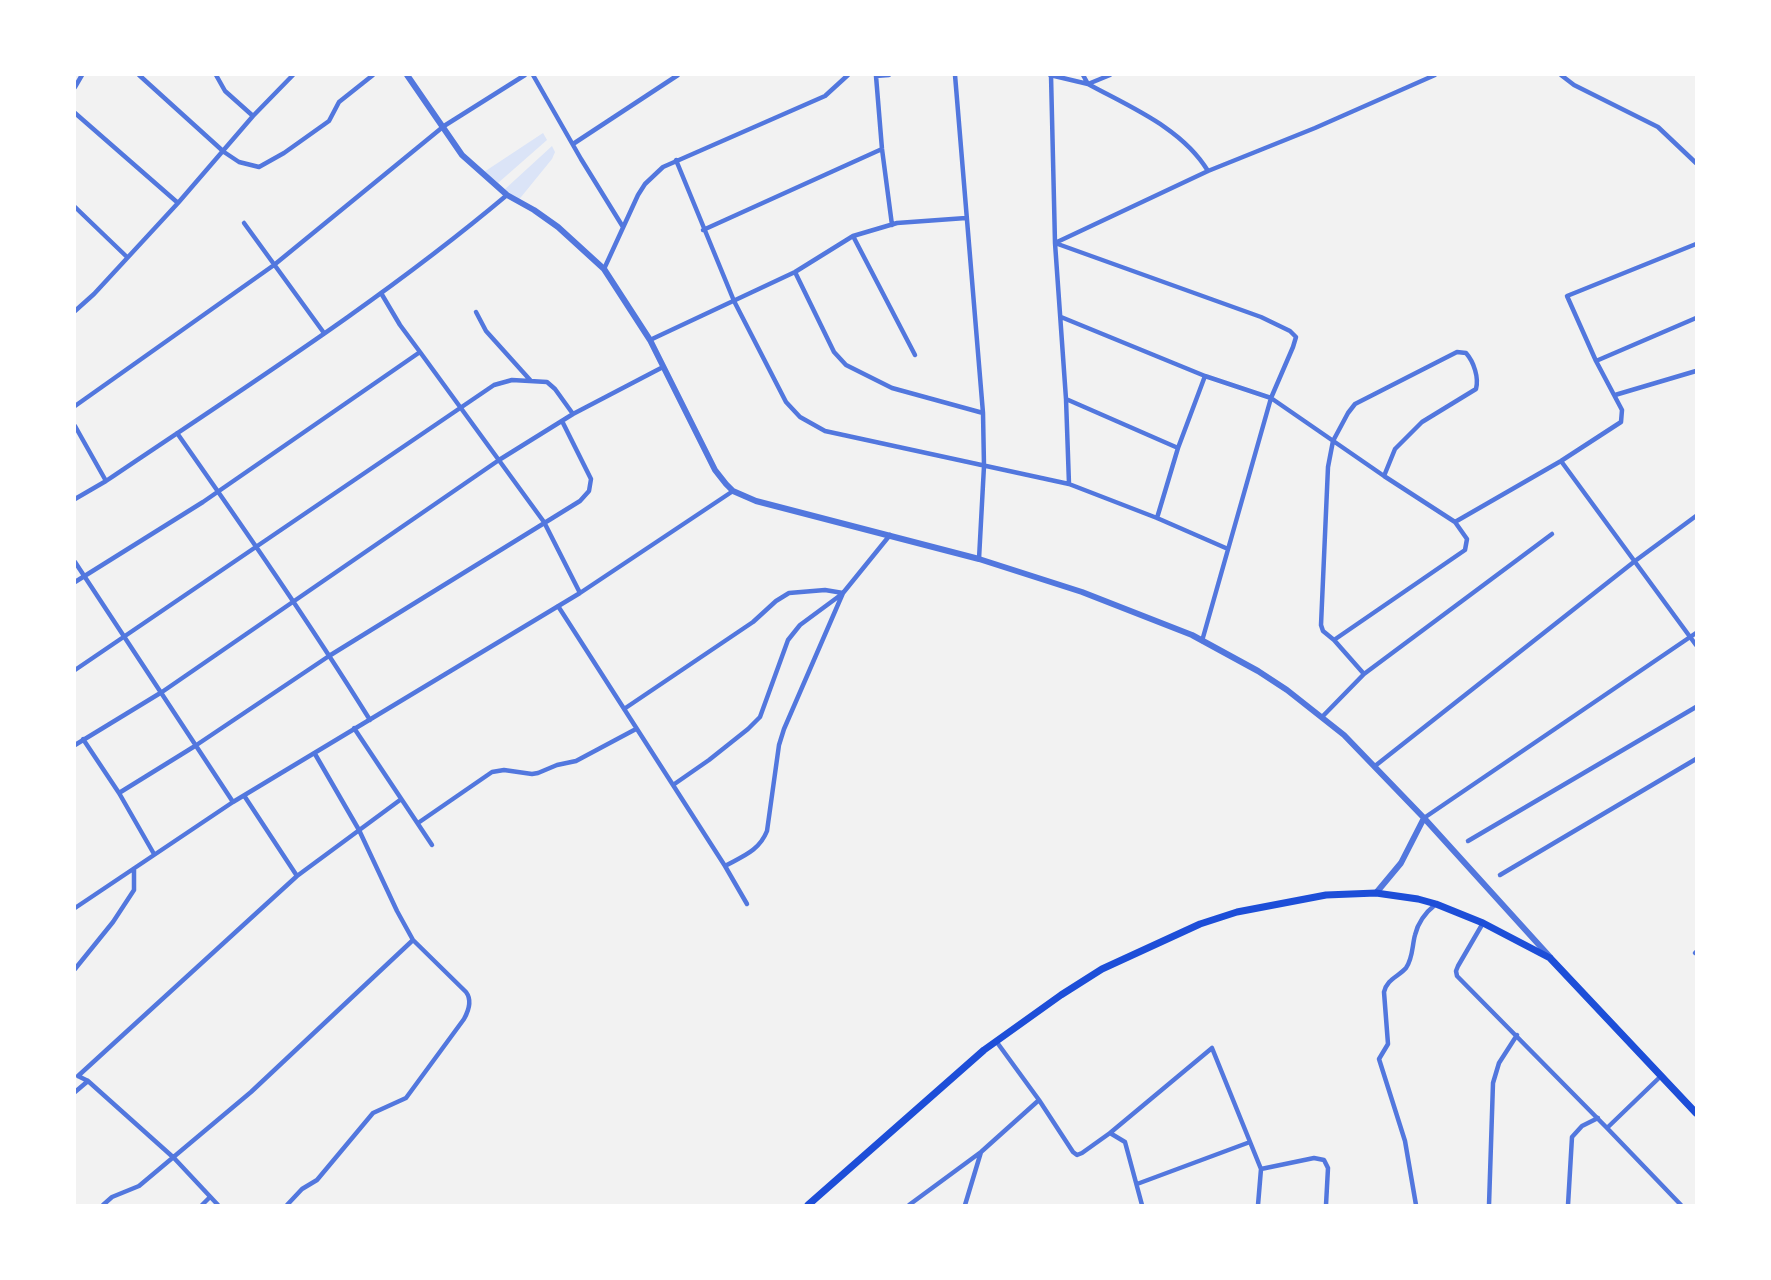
<!DOCTYPE html>
<html>
<head>
<meta charset="utf-8">
<style>
	body { margin:0 }
	#map { position:relative; width:1771px; height:1280px; overflow:hidden; background:#f2f2f2; font-family:"Sofia Sans Condensed",sans-serif }
	canvas { display:block }
	.frame { position:absolute; inset:0; border:76px solid #fff; pointer-events:none }
</style>
</head>
<body>
<div id="map">
<canvas width="1771" height="1280"></canvas>
<div class="frame"></div>
</div>
<script>
const ctx = document.querySelector('canvas').getContext('2d');
ctx.lineJoin = 'round';
function paint(path, color) { ctx.fillStyle = color; ctx.fill(path, 'evenodd'); }
function stroke(path, color, width, dash) { ctx.strokeStyle = color; ctx.lineWidth = width; ctx.lineCap = dash ? 'butt' : 'round'; ctx.setLineDash(dash || []); ctx.stroke(path); }
paint(new Path2D(`
	M543,133L547,140L498,183L484,172Z
	M552,146L555,152L552,159L517,202L504,190Z`), '#dbe4f7');
stroke(new Path2D(`
	M139,75L224,152L239,162L259,167L284,153L329,121L339,102L373,75
	M216,75L225,91L253,116
	M533,75L581,159L623,227
	M955,75L983,413L984,466L979,559
	M1050,75L1088,84L1110,75
	M1051,75L1055,243L1066,399L1069,484
	M1083,75L1088,84C1130,107 1182,128 1208,171
	M1561,75L1574,85L1658,127L1696,163
	M876,76L882,149L892,225
	M876,76L889,75
	M75,87L82,75
	M75,113L178,203
	M573,144L678,75
	M676,160L734,301L786,402L800,417L825,431L1069,484L1157,518L1228,549
	M75,207L127,257
	M244,223L324,333
	M703,230L882,149
	M853,236L915,355
	M1055,243L1261,317L1290,331L1296,337L1293,347L1271,398L1202,641
	M1055,243L1208,171L1315,128L1435,75
	M604,269L638,195L645,184L663,167L825,96L848,75
	M795,272L834,352L846,365L892,388L983,413
	M75,311L94,294L178,203L253,116L293,75
	M476,312L486,331L531,381
	M1061,317L1205,376L1271,398L1384,476L1455,522
	M650,340L795,272L853,236L897,223L966,218
	M420,352L544,522L580,593
	M1596,361L1696,318
	M1615,395L1696,371
	M1066,399L1178,448
	M75,406L274,265L444,126L525,75
	M75,426L106,481
	M177,433C243,527 309,622 370,720
	M1561,461L1696,645
	M75,499L106,481C242,389 381,301 507,195
	M1157,518L1178,448L1205,376
	M75,562L233,802
	M75,582L203,502L420,352L400,325L381,293
	M558,606L725,866L747,904
	M1334,640L1323,631L1321,625L1328,467L1333,441L1348,413L1355,404L1457,352L1466,353C1474,362 1479,378 1476,389L1422,422L1395,449L1384,476
	M75,670L494,385L512,380L547,382L555,389L573,414
	M1364,674L1334,640L1465,550L1467,539L1455,522L1561,461L1621,422L1622,410L1596,361L1567,296L1696,244
	M624,709L753,622L776,601L789,593L825,590L843,593
	M1322,717L1364,674L1552,534
	M354,728L432,845
	M83,739L119,793L154,854
	M75,745L162,692L499,460L573,414L663,367
	M1375,766L1635,561L1696,516
	M673,785L709,760L748,729L760,717L788,640L800,625L842,594
	M119,793L195,746L329,656L580,501L589,491L591,479L562,421
	M245,797L297,876
	M1424,818L1696,633
	M418,823L492,772L504,770L532,774L538,773L557,765L576,761L636,729
	M1468,841L1696,707
	M725,866C743,856 759,851 767,831L779,745L784,729L843,593L890,535
	M1500,875L1696,759
	M75,908L233,802L580,593L733,491
	M1483,923L1458,966L1456,971L1457,976L1607,1128
	M1695,953L1696,952
	M75,969L113,922L134,890V870
	M996,1041L1039,1100L1073,1152L1077,1155L1082,1153L1110,1133L1125,1142L1142,1205
	M78,1076L297,876L400,800
	M78,1076L88,1081L174,1158L218,1205
	M1661,1076L1607,1128L1681,1205
	M75,1092L88,1081
	M1110,1133L1212,1048L1261,1169L1258,1205
	M1261,1169L1314,1158L1324,1160L1328,1168L1326,1205
	M1137,1184L1250,1142
	M103,1205L112,1197L139,1186L251,1092L413,940
	M202,1205L210,1197
	M287,1205L302,1189L317,1180L373,1113L406,1098L464,1019C469,1010 472,1000 466,992L413,940L397,911L359,830L315,754
	M909,1205L981,1152L1039,1100
	M965,1205L981,1152
	M1416,1205L1405,1141L1379,1059L1388,1044L1384,992C1387,979 1398,977 1406,968C1413,958 1412,946 1415,935C1418,922 1426,912 1436,904
	M1489,1205L1493,1083L1499,1063L1517,1035
	M1568,1205L1572,1137L1582,1126L1598,1118`), '#5277de', 4.5);
stroke(new Path2D(`
	M407,75L462,155L507,195L534,210L558,227L604,269L650,340L715,470L726,484L733,491L756,501L979,559L1082,592L1192,635L1258,671L1287,690L1344,735L1424,818L1550,957
	M1376,893L1401,863L1424,818`), '#5277de', 6);
stroke(new Path2D(`
	M808,1205L984,1050L1061,995L1102,969L1200,924L1237,912L1326,895L1376,893L1418,899L1436,904L1483,923L1550,958L1696,1113`), '#1d4ed8', 7);
</script>
</body>
</html>
